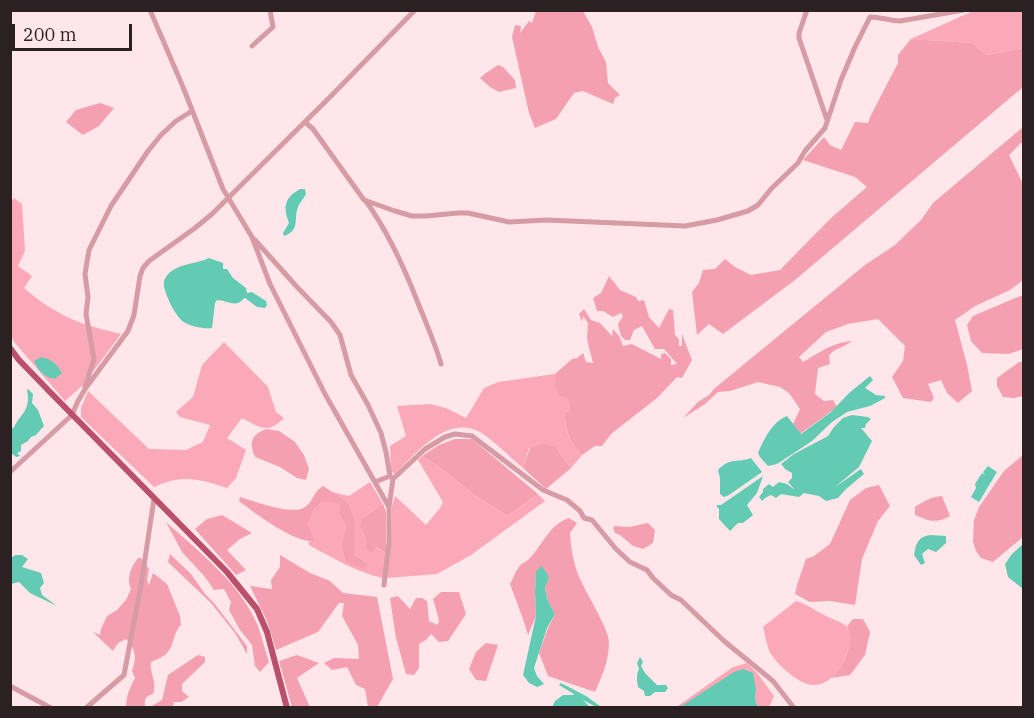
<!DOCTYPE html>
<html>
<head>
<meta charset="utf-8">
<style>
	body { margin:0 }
	#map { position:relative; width:1034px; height:718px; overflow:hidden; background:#fee6ea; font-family:"IBM Plex Serif",serif }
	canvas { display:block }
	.frame { position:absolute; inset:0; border:12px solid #2b2022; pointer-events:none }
	.scale { position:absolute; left:12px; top:24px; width:120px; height:27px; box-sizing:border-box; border:3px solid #2b2022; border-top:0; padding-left:8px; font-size:18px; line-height:21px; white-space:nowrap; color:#2b2022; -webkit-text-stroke:4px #fee6ea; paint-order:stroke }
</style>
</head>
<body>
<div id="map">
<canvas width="1034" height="718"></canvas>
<div class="frame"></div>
<div class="scale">200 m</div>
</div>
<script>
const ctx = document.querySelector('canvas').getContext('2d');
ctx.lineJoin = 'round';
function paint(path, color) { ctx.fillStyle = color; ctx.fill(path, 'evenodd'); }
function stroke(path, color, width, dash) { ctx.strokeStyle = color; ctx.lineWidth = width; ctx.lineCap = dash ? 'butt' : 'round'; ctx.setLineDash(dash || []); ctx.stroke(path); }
paint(new Path2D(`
	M973,11H1023V48L987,55L972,43L911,39Z
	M14,198L22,204L25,251L18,266L32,276L24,288C41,303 63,317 84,324C96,328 109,331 121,334L83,385L65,401L15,343L11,336L10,202Z
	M224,342L268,387L276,412L284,418C267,435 260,427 242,418L227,438L246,450L236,478L227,488C198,479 183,474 154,487L81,417V408L88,391L149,449L186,450L203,442L210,425L180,417L176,412L193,397L202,365Z
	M555,374L570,404L569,411L565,412C565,432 569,441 582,455L571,468L556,447L529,448L523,468C511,458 492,439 480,432C447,414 416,453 395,474L391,471L390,446L406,436L397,406L430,404L446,408L466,418L484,388L498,382Z
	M422,456L435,464L476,496L507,516L538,494L545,501L471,555L437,574L386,578L391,545L392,506L395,496L426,525L440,508L443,502L418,460Z
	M370,482L383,504L361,519C359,537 371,545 386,553L383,578C356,572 333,558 309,545L308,542L313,541L308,524L314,510L322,502H334L340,506V515L346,526L341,545L345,561L367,563L354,554V517L348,502L332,492L349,496Z
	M796,601C807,604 814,610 824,615C831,619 839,621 845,625C847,627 849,631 850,633C852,641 848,652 844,660C839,672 829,684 815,685C800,686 778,665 771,654C766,646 766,636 763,627Z
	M747,663L758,674L774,696L769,707H758L755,700L756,689L675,708L733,667Z`), '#fba8b9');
paint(new Path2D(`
	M536,11H583L592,27L598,47L606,62L608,83L620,95L615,98L613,104L583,91L574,93L556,119L535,128L529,113L512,37L515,25L521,26L520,33L529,21L532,23Z
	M911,39L972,43L987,55L1023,48V87L795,280L723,334L709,324L697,335L692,292L699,283L703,270L715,269L725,259L735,267L751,275L780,270L831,218L867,187L855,177L803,160L824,137L830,145L841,150L855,122L868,123L870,117L898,63V55Z
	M498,65L503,67L515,80L516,88L499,92L490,87L480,78L486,73Z
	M100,103L114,108L99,126L83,135L66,122L76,110Z
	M1023,127V141L1009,155L1023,184V280L1010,290L975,306L955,320L967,365L972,391L958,403L947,393L941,380L928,384L934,398L931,402L903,398L892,377L903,361L905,346L878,319L848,324L826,332L799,357L803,362C819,353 833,342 852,341C843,348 834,348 829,356L830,364L818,368L815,394L824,401L833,400L837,407L800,434L793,424L800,409L789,393L780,387L758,382L730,391L718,392L705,404L683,418L698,402L709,395L715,388L865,265L895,245L921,220L933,203Z
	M609,276L620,290L636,297L638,301L644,300L649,317L659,328L669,309L673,310L675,335L679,339V346H682V334L692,360L682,378L677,377L657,398L611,434L602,446H595L582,455C569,441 565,431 565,412L569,411L570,404L566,397L560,396L555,385L556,378L555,374L572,359L577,358L583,353L586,362L593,363L587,339L588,323L583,316L582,322L579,314L584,309L591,320L600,323L612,336L613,329L619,336L623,346L632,344L661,359V354L665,353L671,359V365L677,364L664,349H655L642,326L634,330L630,340H625L621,336L618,324L623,316L621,313L613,317L603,311H597L593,298L601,293Z
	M1020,296H1023V349L1009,354L982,353L971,341L967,325L973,316Z
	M1019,362H1023V396L1014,398L1003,397L997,386V378Z
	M267,429L279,431L295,442L304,455L309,469L306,480L297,478L280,467L255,457C249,442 251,434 267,429Z
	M455,439H472L538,494L507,516L476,496L435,464L422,456L439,445Z
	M541,444L556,447L571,468L546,489L523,468L530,448Z
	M1023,455V537L993,562L981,558L976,551L973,542L974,520L979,507L1004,471Z
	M879,485L890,506L878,521L862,559L855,605L830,601L810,602L795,594L797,585L806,559L814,556L830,544L850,500L866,488Z
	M323,486L348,502L354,517V554L367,563L365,570L345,561L341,545L346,526L340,515V506L333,502H322L314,510L308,524L314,541C296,544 253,512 239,501L240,497C253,501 293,516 305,507C313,502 313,492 323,486Z
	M942,496L950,516C936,524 929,521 915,515V507C924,501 931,497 942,496Z
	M383,504L386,512V553L376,547L371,553L366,549L367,541L360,527L361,519Z
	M222,515L252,533L240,539L227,550L246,570L236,575L195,529L207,519Z
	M569,518L577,523L570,533C571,551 574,567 582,583C588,596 609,630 609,642C609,661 602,676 595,692L548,676L539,653L548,628L555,614L548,601L545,588L549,577L536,572L535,592L536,616L528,635C523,617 516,601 510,584C513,579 515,572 519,567C521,563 527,562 530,558C543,544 549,525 569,518Z
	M166,522C199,552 240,583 258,626C262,638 265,650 269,662L260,672L255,666L252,645L240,630L229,610L231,602L224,589L214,590L205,577L182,552Z
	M648,523L655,530L653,543L643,549L633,546L620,535L615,533L613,528L615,526L629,527Z
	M170,554L191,574L205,594L214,603L247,646V654L235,633L211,603L168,562Z
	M280,555L310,573L330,581L343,593L377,597L393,679L377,707H368L365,689L356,685L347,667L332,670L324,663L334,658L359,659L358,645L342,616L344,603H339L318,632L276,650L267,621L250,586L272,589L271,580L280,567Z
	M138,558H141L149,569L147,581L149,585L153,573L167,584L180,616L181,625C172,634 175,647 165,655C161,658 155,660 151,662C149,673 158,683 153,694C146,696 144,699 145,706L150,707L162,700L168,675L198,655L205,657V662L182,684V691L189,697L181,702H174L173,707H126C126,697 130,687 135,678L132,671C137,657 136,650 126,639L118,643L113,651L93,632L100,635L101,629L107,616L117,610L126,600L131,589C126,578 131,567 138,558Z
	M441,592H459L466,614L448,641L439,642L431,634L426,640L419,644V668L414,675L406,674L396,638L390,598L398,596L410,609L416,598H422L427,601L429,621L438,625L439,620L433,599Z
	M853,619H863L870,632L865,655L850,675L831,678C841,671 852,647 850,635C850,633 847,627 847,626Z
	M486,643L498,645L486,681L476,680L469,669L476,652Z
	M297,655L319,663L297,678L310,707H292L279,661Z`), '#f5a0b1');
paint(new Path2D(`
	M300,189H305L306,194C304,198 300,202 298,207C293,219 301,230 284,236L283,233L289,223C283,207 284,198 300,189Z
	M209,258L223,263V269H227L233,278L246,288L247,293L252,292L266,301L267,305L265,308L257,307L245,298C243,299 241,302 238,303C232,305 224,300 217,300L215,303L212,328C204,329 192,327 184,322C176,318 162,290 164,281C165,278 167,275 169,273C180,263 197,264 209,258Z
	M41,357C51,359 57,364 62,373L55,379C43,377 39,371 34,361Z
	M870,376L873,380L865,388L876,395L885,396V398L870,406L847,412L832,422L812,441L800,449L777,464L768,466L760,457L758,453C764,439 772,422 787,416L801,434L831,412L849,393Z
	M28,389L33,394L32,403L38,410L44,426L36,435L31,437L28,441L21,445V451L17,453L20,456L16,457L11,453V429L14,427C22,412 31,410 27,390Z
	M852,415L868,417L871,419L866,424L865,428H861L872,441L859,467L835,487L861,469L864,474L846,489L838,498L826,501L819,496L804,493L799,497L781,494L776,498L771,495L765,498L762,501L759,497L763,492V489L769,484L773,487L779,482L787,484L795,490L788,482L792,478V473L785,469L781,464L794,454L828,436L834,427L843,418Z
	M751,458L762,472L729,495L724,497L720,494V478L718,470C730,457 738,463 751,458Z
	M988,466L997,472L979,502L971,497L976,488L975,484L982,473L985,475L983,472Z
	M763,476L757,493L747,505L753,515L743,523H738L730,531L719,519V509L717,507V505H721Z
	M930,535L946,536V543L936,552L928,549L922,554L925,563L921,565L914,555C916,543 918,537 930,535Z
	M1023,544V589L1008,577L1005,564L1012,554Z
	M15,555H22L28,559L22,567L41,573L44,583L40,588L42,595L57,606L30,593L19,582L11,584V558Z
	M542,566L549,577L545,588L548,601L555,614L547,628L534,668L537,676L544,684L537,687L529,683L523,675L536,616L535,592L536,571Z
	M640,657L643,662L641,666L645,673L657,685H666L668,688L665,692H655L650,696H645L644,691L638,687C637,680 636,675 639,669L637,663Z
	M743,669L753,673L756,689L755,700L758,707H680L734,672Z
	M561,683L586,696L600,706L596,707L583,700L590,707H552L555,701L563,695H573L574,694L559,685Z`), '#63cab3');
stroke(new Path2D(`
	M150,10L183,87L223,189L252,237L270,284L325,394L389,507
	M807,10L799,33V38L827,120
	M252,46L273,27L270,10
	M305,122L313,129L364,200L395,211L412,216H426L458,213H468L509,222L547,220L685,226L717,220L748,211L758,205L771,189L798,163L805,151L825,128L841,80L855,47L870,17C881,17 890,21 900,21L964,10
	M365,200C388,231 404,267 418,303C426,323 435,343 441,364
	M255,240L297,287L331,322L340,335L351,375L368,405L381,433L386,452L390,476L393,479
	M85,387L94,359L86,314L88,297L85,274L89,250L111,206L148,151L161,135L176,121L192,111
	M10,472L72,415L78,401L85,389L128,331L134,315L140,276L143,268L149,261L195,228L212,214L330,97L415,10
	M375,482L390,476
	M384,585L389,543V507L393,479L425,449L445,437L455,434L472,436L543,490L567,500L580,511L584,518L592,520L616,549L630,562L647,570L653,578L671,595L681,600L724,641L773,681L794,708
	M10,686L51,708
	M86,708L124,675L141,585L154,499`), '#d79ba6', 5);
stroke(new Path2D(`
	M10,348L19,360L49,391L227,572L257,609L267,632L287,708`), '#ba506c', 6);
</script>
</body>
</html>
